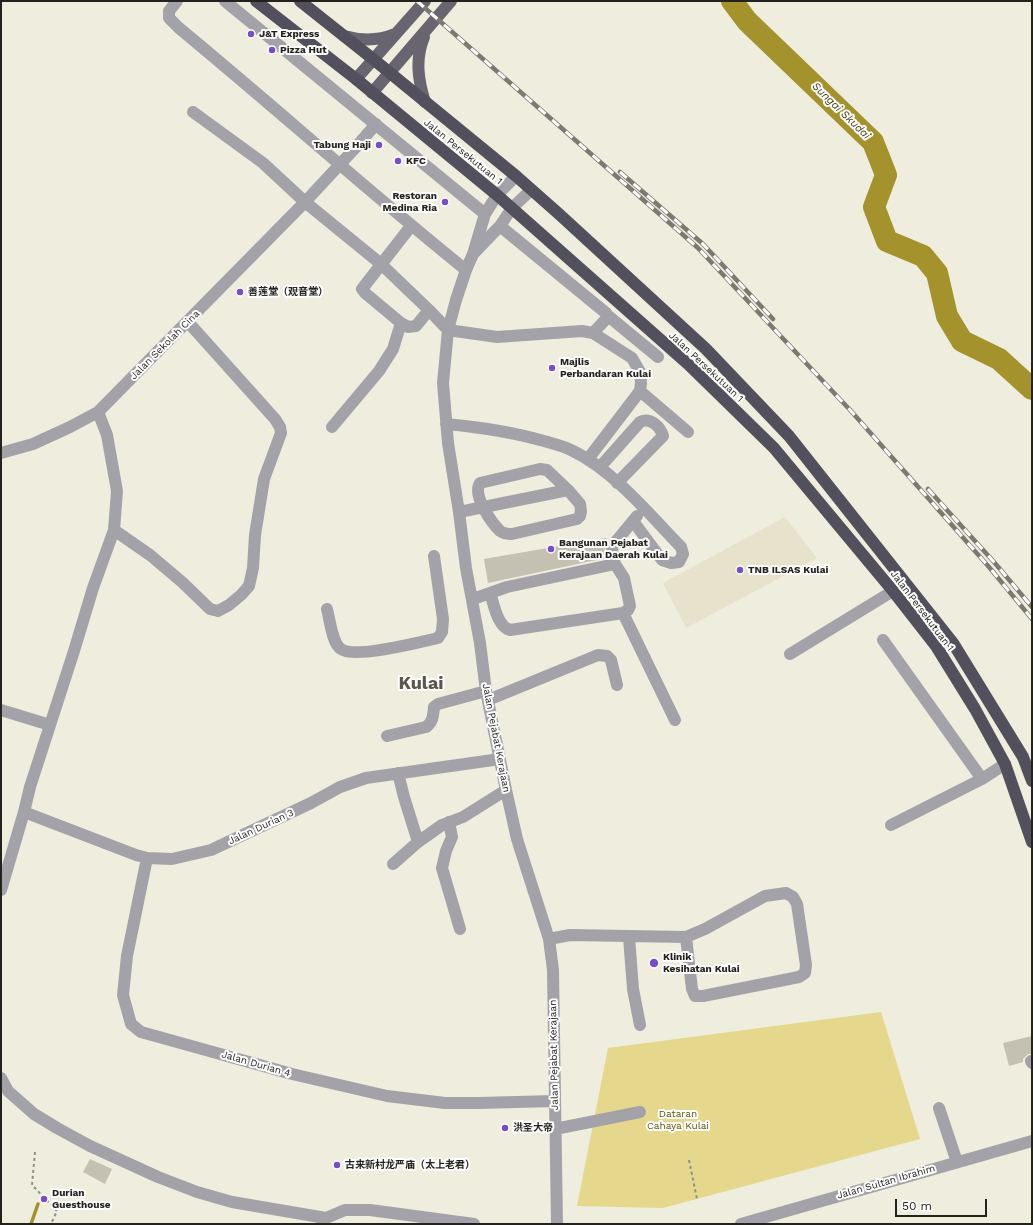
<!DOCTYPE html>
<html>
<head>
<meta charset="utf-8">
<style>
	body { margin:0 }
	#map { position:relative; width:1033px; height:1225px; overflow:hidden; background:#efeddd; font-family:"Work Sans",sans-serif }
	canvas { display:block }
	.frame { position:absolute; inset:0; border:2px solid #23221c; pointer-events:none }
	.scale { position:absolute; left:895px; top:1199px; width:92px; height:18px; box-sizing:border-box; border:2px solid #23221c; border-top:0; padding-left:5px; font-size:12px; line-height:14px; white-space:nowrap; color:#23221c; -webkit-text-stroke:3px #fff; paint-order:stroke }
</style>
</head>
<body>
<div id="map">
<canvas width="1033" height="1225"></canvas>
<div class="frame"></div>
<div class="scale">50 m</div>
</div>
<script>
const ctx = document.querySelector('canvas').getContext('2d');
ctx.lineJoin = 'round';
function paint(path, color) { ctx.fillStyle = color; ctx.fill(path, 'evenodd'); }
function stroke(path, color, width, dash) { ctx.strokeStyle = color; ctx.lineWidth = width; ctx.lineCap = dash ? 'butt' : 'round'; ctx.setLineDash(dash || []); ctx.stroke(path); }
function label(font, color, halo, rows, align = 'center') {
  ctx.font = font + ' "Work Sans","Noto Sans SC",sans-serif'; ctx.lineWidth = 4; ctx.setLineDash([]); ctx.textBaseline = 'middle'; ctx.strokeStyle = halo; ctx.fillStyle = color; for (const [text, x, y, turn = 0] of rows) {
    ctx.save(); ctx.translate(x, y); ctx.rotate((+turn || 0) * Math.PI / 180); ctx.textAlign = isNaN(turn) ? turn : align; if (halo) ctx.strokeText(text, 0, 0); ctx.fillText(text, 0, 0); ctx.restore();
  }
}
paint(new Path2D(`
	M785,517L817,558L686,628L663,583Z`), '#e6e2cb');
paint(new Path2D(`
	M881,1012L920,1139L663,1208L577,1206L608,1048Z`), '#e5d78c');
stroke(new Path2D(`
	M31,1224L38,1204`), '#a4922d', 3.5);
stroke(new Path2D(`
	M732,1L747,21L873,142L886,175L874,207L887,241L923,256L937,273L947,316L962,341L999,359L1032,389`), '#a4922d', 22);
paint(new Path2D(`
	M606,538L607,541L605,549L606,558L488,583L484,559Z
	M1032,1036V1054H1028L1023,1059V1062L1009,1066L1003,1043Z
	M90,1159L112,1169L105,1184L83,1172Z`), '#c4c1b2');
stroke(new Path2D(`
	M35,1152L32,1185L57,1211L51,1224
	M689,1160L697,1199`), '#919084', 2, [3, 3]);
stroke(new Path2D(`
	M177,1L169,11V18L179,28C276,108 369,192 466,270
	M225,1L485,214
	M193,112L263,163L305,202L381,264L429,310L448,330L497,337L582,331L593,333L632,358L640,372L641,383L640,391L588,459
	M516,176L497,195L485,214L473,254L466,270L456,300L448,330L443,383L448,443L459,512L466,568L480,643L486,691L506,790L517,839L549,939L553,970L557,1224
	M411,226L362,289L365,293L401,323L408,327L416,326L429,310
	M500,226L606,313L607,315L658,357
	M474,253L500,226L512,208L531,190
	M593,333L607,318V315
	M640,391L688,432
	M446,424C479,427 512,432 544,441C554,444 564,446 573,451C613,470 650,515 681,547L683,554L679,562L671,563L662,560L633,521
	M332,427L379,371L393,349L401,323
	M1,453L33,444L70,427L98,412L305,202L357,146L376,124
	M600,467L640,422C650,417 660,426 663,436L617,483
	M540,469L547,470L568,490L580,504L581,511L580,516L577,519L512,534C508,534 504,534 500,531C491,522 472,495 480,483Z
	M459,512L568,490
	M114,530L150,555L182,582L210,609L218,611L229,605L241,595L249,586L253,568L255,535L264,479L281,433L280,427L275,419L188,322
	M490,593C494,604 497,626 510,630L623,613L628,610L630,606L624,578L615,564
	M473,599L507,587L615,564L612,550L613,545L637,516
	M327,609C330,620 332,643 341,649C354,659 420,642 438,638L442,632L443,619L434,556
	M623,613L675,720
	M883,640L982,779
	M790,654L893,591
	M488,700L598,655L607,656L611,660L617,685
	M1,710L50,725
	M387,736L426,727C433,722 433,716 434,707L438,704L486,691
	M398,773L404,797L418,842
	M24,812L136,855L147,858L172,859L211,850L311,803L340,787L366,778L500,759
	M449,822L452,837L446,851L442,868L460,929
	M891,825L982,779L1005,764
	M147,858L127,956L123,995L131,1024L141,1032L292,1074L387,1096L445,1103H479L554,1101
	M393,864L418,842L442,825L463,817L506,790
	M1,890L24,812L30,787L74,651L93,588L114,530L117,491L107,435L98,412
	M629,937L633,989L640,1025
	M549,939L570,935L686,937L692,989L695,996H703L799,977L805,973L806,965L797,904L793,897L786,893L765,896L705,929L686,937
	M1031,1061L1032,1063
	M1,1078L8,1091L34,1114L57,1128L90,1146L158,1177L197,1192L232,1202L326,1218
	M939,1108L957,1162
	M555,1129L640,1112
	M322,1224L326,1218L345,1210H370L474,1224
	M741,1224L1032,1141`), '#a3a2a9', 12);
stroke(new Path2D(`
	M344,36C362,41 378,41 395,34
	M424,37C415,59 418,80 425,102
	M356,79L425,1
	M372,93L451,1`), '#686571', 12);
stroke(new Path2D(`
	M256,1L356,79L497,195L688,364L774,448L893,591L936,646L975,709L1005,764L1032,842
	M300,1L373,59L516,176L559,214L706,349L789,436L953,643L1023,757L1032,781`), '#53505d', 12);
const rail = new Path2D(`
	M417,1L698,248L851,411L989,567L1032,619
	M620,172L703,244L773,319
	M928,489L994,562L1032,607`);
stroke(rail, '#7c7a70', 4.5);
stroke(rail, '#fff', 3, [9]);
for (const [x, y, r, color] of [
	[251,34,4,"#764ec7"],
	[272,50,4,"#764ec7"],
	[379,145,4,"#764ec7"],
	[398,161,4,"#764ec7"],
	[445,202,4,"#764ec7"],
	[240,292,4,"#764ec7"],
	[552,368,4,"#764ec7"],
	[551,549,4,"#764ec7"],
	[740,570,4,"#764ec7"],
	[654,963,5,"#764ec7"],
	[505,1128,4,"#764ec7"],
	[337,1165,4,"#764ec7"],
	[44,1199,4,"#764ec7"]
]) { const dot = new Path2D(); dot.arc(x, y, r, 0, 2 * Math.PI); ctx.fillStyle = color; ctx.fill(dot); stroke(dot, '#fff', 1.5); }
label('bold 10px', '#23221c', '#fff', [
	["J&T Express",259,34],
	["Pizza Hut",280,50],
	["Tabung Haji",371,145,"right"],
	["KFC",406,161],
	["Restoran",437,196,"right"],
	["Medina Ria",437,208,"right"],
	["善莲堂（观音堂）",248,292],
	["Majlis",560,362],
	["Perbandaran Kulai",560,374],
	["Bangunan Pejabat",559,543],
	["Kerajaan Daerah Kulai",559,555],
	["TNB ILSAS Kulai",748,570],
	["Klinik",663,957],
	["Kesihatan Kulai",663,969],
	["洪圣大帝",513,1128],
	["古来新村龙严庙（太上老君）",345,1165],
	["Durian",52,1193],
	["Guesthouse",52,1205]
], 'left');
label('10px', '#23221c', '#fff', [
	["Jalan Persekutuan 1",463,152,39],
	["Jalan Sekolah Cina",165,345,-45],
	["Jalan Persekutuan 1",706,367,43],
	["Jalan Persekutuan 1",922,611,53],
	["Jalan Pejabat Kerajaan",496,738,79],
	["Jalan Durian 3",261,827,-25],
	["Jalan Pejabat Kerajaan",554,1055,-91],
	["Jalan Durian 4",256,1064,16],
	["Jalan Sultan Ibrahim",886,1182,-16]
]);
label('10px', '#605304', '#fff', [
	["Dataran",678,1114],
	["Cahaya Kulai",678,1126]
]);
label('italic 11px', '#41390f', '#fff', [
	["Sungai Skudai",841,111,44]
]);
label('bold 18px', '#5a584b', '#fff', [
	["Kulai",421,684]
]);
</script>
</body>
</html>
